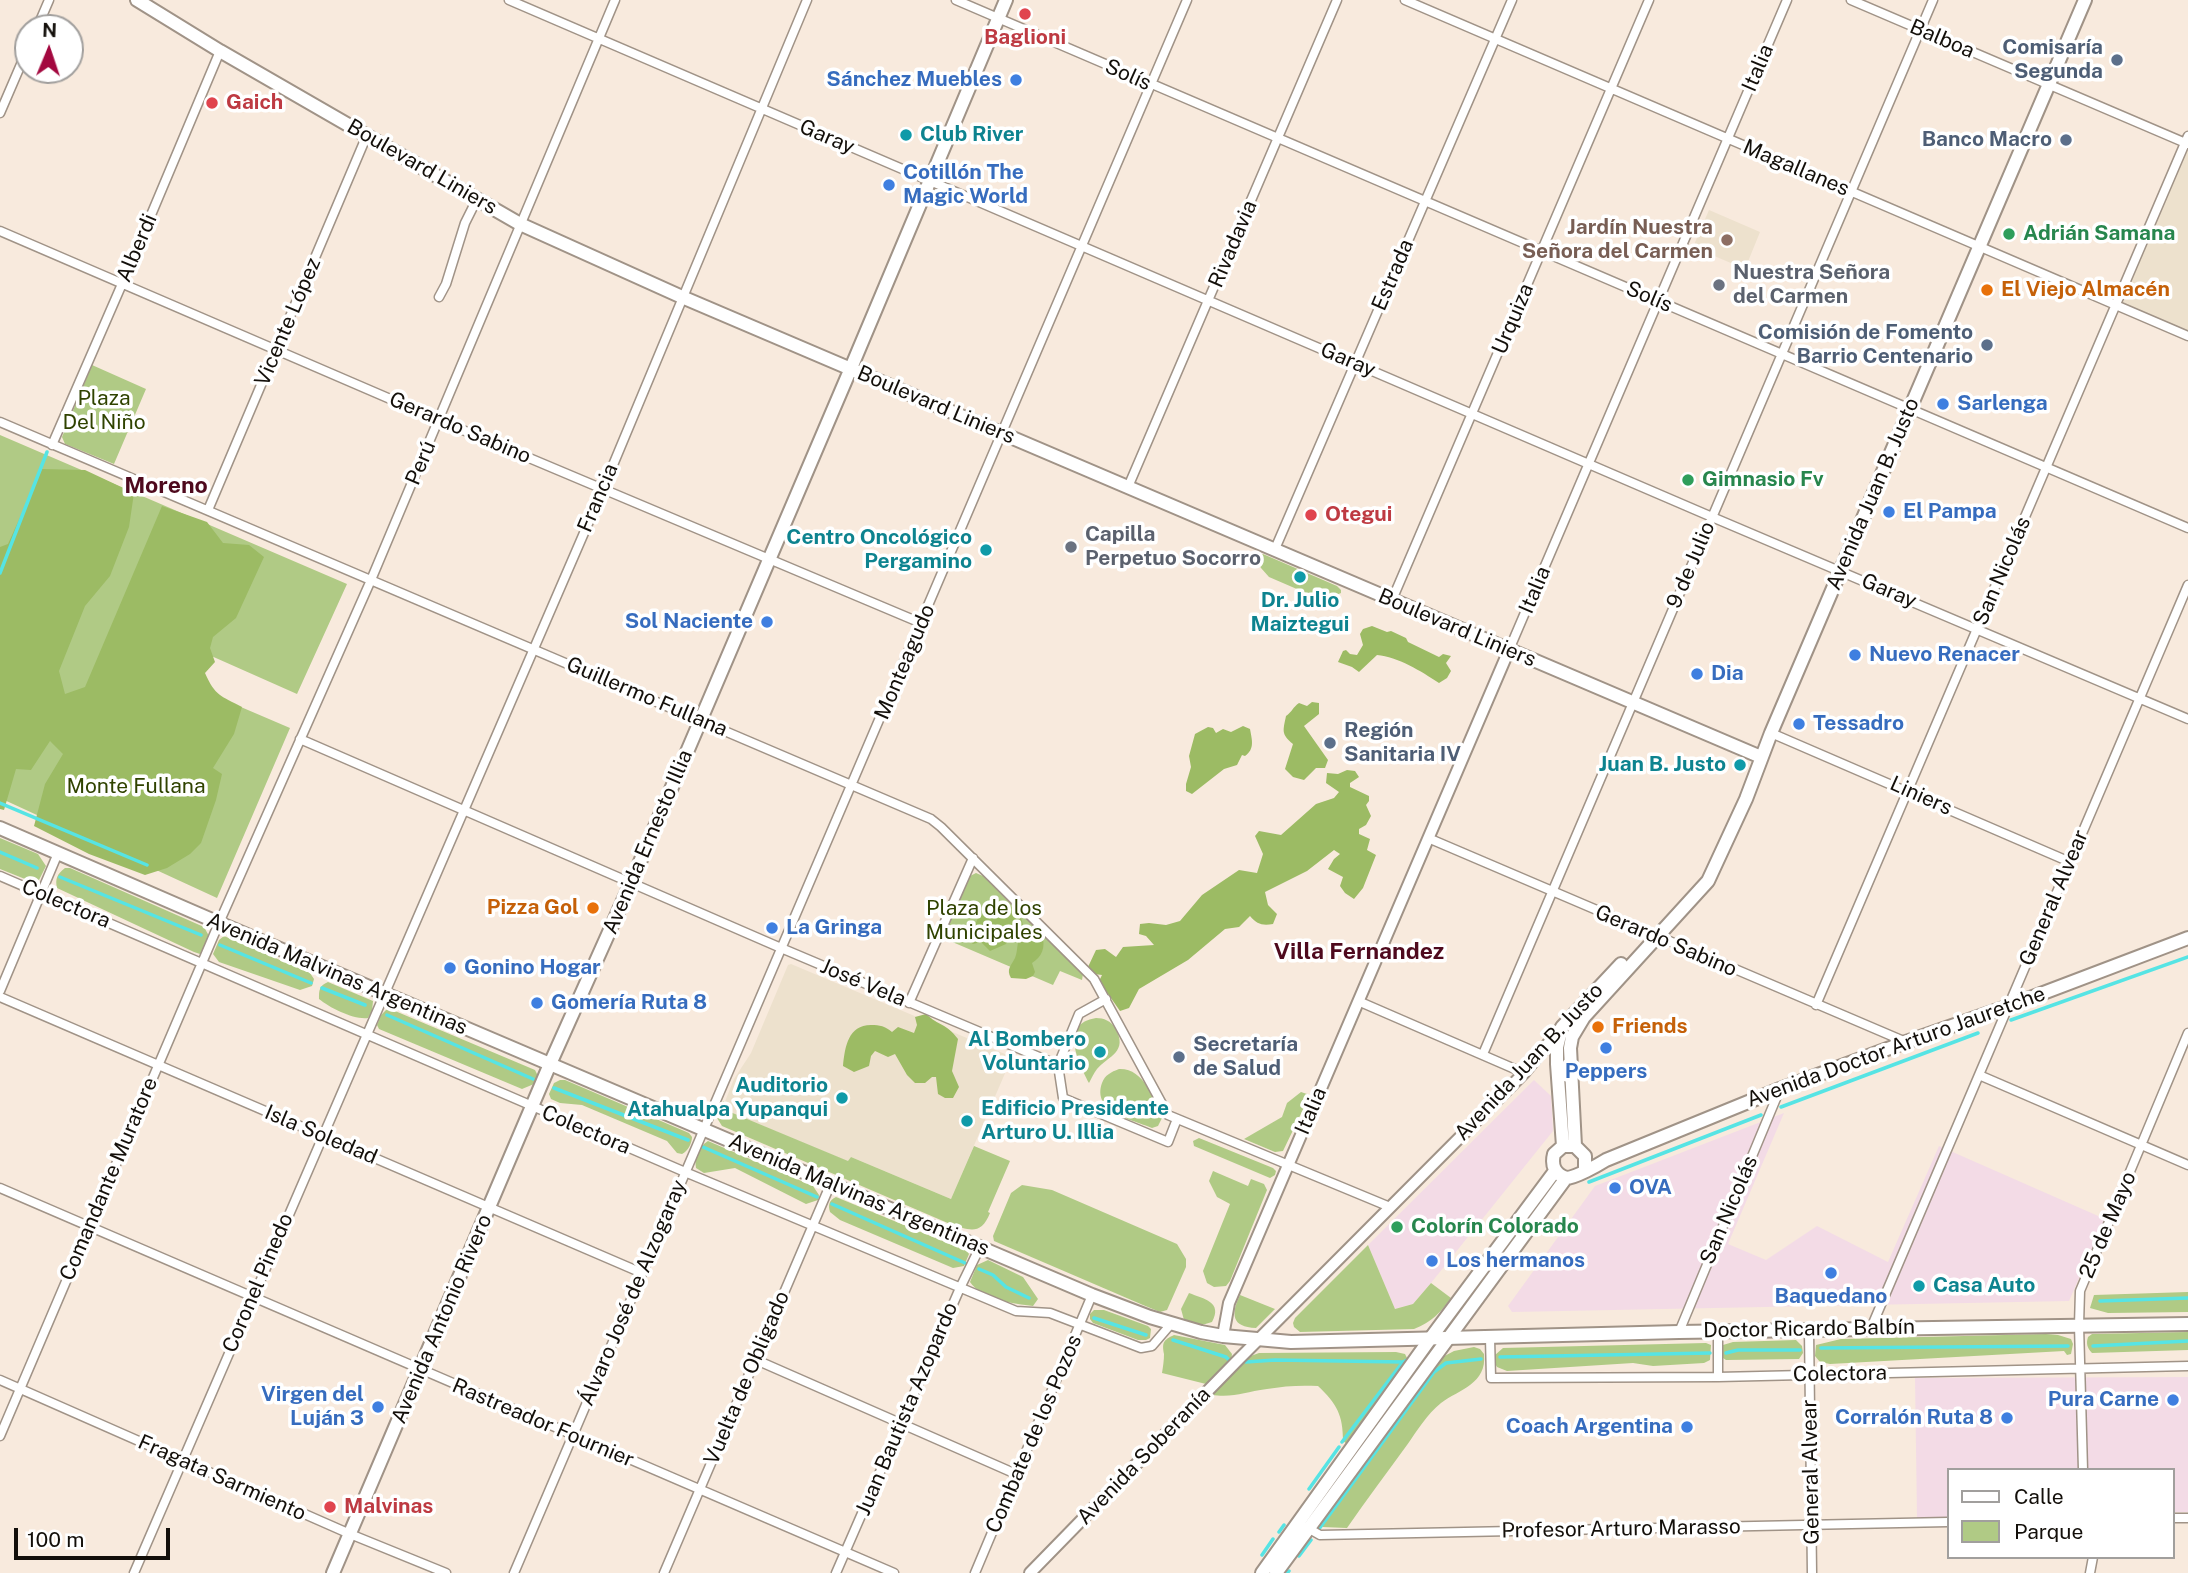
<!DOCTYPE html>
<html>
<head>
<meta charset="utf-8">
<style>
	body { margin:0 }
	#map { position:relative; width:2188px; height:1573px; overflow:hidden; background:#f8eadd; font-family:"Public Sans",sans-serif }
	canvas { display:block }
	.legend { position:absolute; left:1947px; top:1468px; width:228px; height:91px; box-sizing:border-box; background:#fff; border:2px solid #a19f9d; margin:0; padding:9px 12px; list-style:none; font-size:21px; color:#130f0a }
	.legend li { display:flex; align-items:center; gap:14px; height:35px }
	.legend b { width:35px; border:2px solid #a19f9d }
	.north { position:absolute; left:14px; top:14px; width:70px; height:70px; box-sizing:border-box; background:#fff; border:2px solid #a19f9d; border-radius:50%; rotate:2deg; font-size:19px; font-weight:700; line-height:28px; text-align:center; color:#130f0a }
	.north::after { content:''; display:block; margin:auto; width:24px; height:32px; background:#a3083f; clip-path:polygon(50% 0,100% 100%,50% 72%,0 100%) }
	.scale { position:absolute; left:14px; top:1528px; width:156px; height:32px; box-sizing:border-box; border:4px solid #130f0a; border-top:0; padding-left:9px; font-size:21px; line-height:24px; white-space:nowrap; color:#130f0a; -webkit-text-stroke:5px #fff; paint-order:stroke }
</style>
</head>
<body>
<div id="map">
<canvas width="2188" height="1573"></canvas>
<ul class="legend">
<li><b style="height:9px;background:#fff"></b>Calle</li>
<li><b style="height:19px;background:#b0ca85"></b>Parque</li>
</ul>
<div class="north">N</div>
<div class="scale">100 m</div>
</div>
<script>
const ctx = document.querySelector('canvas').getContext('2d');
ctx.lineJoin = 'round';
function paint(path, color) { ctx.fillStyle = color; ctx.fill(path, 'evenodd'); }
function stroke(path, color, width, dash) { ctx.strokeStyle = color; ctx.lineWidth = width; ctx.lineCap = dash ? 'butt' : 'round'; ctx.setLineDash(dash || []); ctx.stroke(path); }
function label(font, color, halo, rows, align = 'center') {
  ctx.font = font + ' "Public Sans",sans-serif'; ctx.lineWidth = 7; ctx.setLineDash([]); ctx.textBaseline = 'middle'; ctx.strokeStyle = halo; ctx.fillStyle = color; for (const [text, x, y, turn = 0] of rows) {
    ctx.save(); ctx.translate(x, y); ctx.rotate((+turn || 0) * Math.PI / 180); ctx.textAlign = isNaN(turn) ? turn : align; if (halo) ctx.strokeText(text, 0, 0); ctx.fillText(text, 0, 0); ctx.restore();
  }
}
paint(new Path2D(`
	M1534,1080L1551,1096L1553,1131L1431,1283L1413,1304L1395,1309L1368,1245Z
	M1784,1113L1728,1244L1766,1260L1817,1226L1888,1262L1939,1146L2105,1219L2069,1301L1512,1312L1508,1306L1595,1186Z
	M2188,1377V1512H2172V1470H1948V1517L1917,1518L1915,1378Z`), '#f3dbe6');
paint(new Path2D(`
	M2188,144V336L2116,305Z
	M1709,210L1760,232L1745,269L1693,247Z
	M791,964L1012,1057L951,1199L851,1157L849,1162L722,1109L734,1079L751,1053L788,965Z`), '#ede1cd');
paint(new Path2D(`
	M92,365L146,389L114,464L65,444L62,437Z
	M0,435L347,584L297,694L146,627L131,660L290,728L217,898L0,798Z
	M1263,554L1337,586L1341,590V593L1329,598L1313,596L1269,577L1261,568L1256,558L1258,555Z
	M0,838L38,854L46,866L39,880L35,883L0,869Z
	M65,868H70L204,927L209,936L204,951L200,954L194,952L57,888C55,879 57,874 65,868Z
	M976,873L983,876L1083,974L1082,980L1060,971L1053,985L943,938L970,876Z
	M224,936L310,973L314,979L312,986L300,990L219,962L213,954L219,940Z
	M328,982L373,1001L372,1011L368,1018C354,1020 330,1008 319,999C319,990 319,986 328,982Z
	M388,1008L535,1070L538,1076L534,1084L522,1089L379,1029L377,1025L381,1015Z
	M1096,1018C1104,1018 1111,1021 1115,1028C1129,1052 1108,1056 1097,1069C1094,1073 1091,1079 1089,1083C1078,1061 1059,1024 1096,1018Z
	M1119,1069C1144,1068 1153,1098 1162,1118L1158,1126L1152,1128L1147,1126C1129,1119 1092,1111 1102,1083C1105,1075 1111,1072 1119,1069Z
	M560,1080H565L689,1133L692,1137C692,1143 688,1151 682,1154L677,1153L667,1141L582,1105L560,1103L551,1099L549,1094L554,1083Z
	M1301,1092L1310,1095L1283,1151L1275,1152L1244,1139L1282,1117L1287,1103Z
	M723,1101L725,1102L723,1109L848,1161L851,1157L951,1199L974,1146L1010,1161L988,1212L990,1213C981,1236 969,1230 950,1224L722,1126L717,1118Z
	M1199,1138L1273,1168L1276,1171L1275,1175L1270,1178L1194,1146L1193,1141Z
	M708,1141L813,1186L819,1195L818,1200L806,1204L735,1168L704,1173L696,1168C694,1157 698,1147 708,1141Z
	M1213,1171L1248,1186L1251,1179L1264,1184L1267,1190L1230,1281L1226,1286L1214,1287L1207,1283L1203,1271L1230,1204L1217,1197L1209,1181Z
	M1022,1185L1052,1190L1177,1244L1186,1259V1267L1167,1310L1160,1312L1143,1305L994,1241L993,1236L1011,1193Z
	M836,1197L967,1251L969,1254L964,1266L953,1268L840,1220L830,1212C828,1205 829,1200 836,1197Z
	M1368,1245L1395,1309L1413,1304L1431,1283L1451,1298C1440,1313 1432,1322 1414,1329L1300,1332L1294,1327L1293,1323L1295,1318Z
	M988,1260L1023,1277L1038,1299L1033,1306C1014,1304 981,1299 970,1282L977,1265Z
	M2188,1292V1312L2108,1313L2090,1308L2094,1295Z
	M1189,1293C1204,1299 1223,1302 1212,1322L1202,1325L1184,1320L1181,1309Z
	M1240,1295L1275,1309L1256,1328C1231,1327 1231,1314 1240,1295Z
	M1094,1310H1104L1148,1326L1151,1329L1150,1338L1146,1340H1138L1093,1323L1090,1319V1314Z
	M2188,1332V1350L2092,1353C2087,1348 2086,1343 2088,1337L2092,1334Z
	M2046,1334L2058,1335L2071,1339L2073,1344L2071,1354L2067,1355L2064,1351L1830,1364L1820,1362L1815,1356L1816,1345L1841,1339Z
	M1174,1335L1225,1345L1232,1354L1231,1361L1223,1370L1206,1384L1162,1373C1163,1367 1164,1360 1164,1354C1162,1343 1163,1340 1174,1335Z
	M1796,1340L1802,1346L1803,1353L1799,1359L1726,1360L1723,1358V1345L1733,1342Z
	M1706,1343L1711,1345L1710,1360L1704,1363L1653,1366L1633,1363L1507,1371L1497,1367L1493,1360L1495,1355L1503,1348Z
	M1474,1347L1480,1349L1484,1354C1487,1384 1460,1389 1441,1403C1427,1414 1417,1431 1407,1445C1387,1473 1366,1500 1347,1528L1323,1527L1321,1523L1324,1519L1437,1360L1454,1351Z
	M1396,1352L1405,1354L1409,1362L1347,1444L1343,1441C1343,1415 1337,1404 1318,1386C1300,1385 1284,1386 1267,1389C1244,1392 1235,1398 1211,1395L1248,1357L1259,1353Z`), '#b0ca85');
paint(new Path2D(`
	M42,469L85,470L134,493L129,527L110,576L85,606L59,671L65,694L85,687L162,506L207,522L223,543L249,545L264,557L236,618L213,637L210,648L215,662L205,673C215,696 221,696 242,707L234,734L213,768L222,774L216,800L201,843L190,854L167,868L145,875L89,854L34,826L45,784L63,754L50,741L31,770L16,769L4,810L0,809V547L8,544Z
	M1372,626L1387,632L1391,631L1406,638L1408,642L1439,657L1443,654L1451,656L1446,663L1451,671L1447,678L1439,683C1421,671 1398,657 1377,655L1359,672L1352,667L1338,662L1343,651L1346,650L1350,654L1357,655L1363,645L1360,634L1363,629Z
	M1312,702L1319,703V714L1304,726L1328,760L1325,768H1316L1304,780L1293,777L1285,769L1293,744C1281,734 1283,731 1286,716C1292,712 1293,707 1299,703L1307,706Z
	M1243,726L1250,729C1252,740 1255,749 1245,756L1242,755L1237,765L1224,769L1192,794L1186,791V784L1191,767L1189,756L1195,734L1208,727L1213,728L1216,733L1223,729L1231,732Z
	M1347,770L1355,771L1359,777L1350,783V787L1369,796V801L1366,805L1371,816L1366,825L1359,829V834L1370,839L1367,850L1376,855L1363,888L1354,899L1345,893L1340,886L1343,877L1328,869L1334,859L1340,854L1334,850L1307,871L1265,892L1268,905L1277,914L1273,924C1262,926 1257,924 1250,916L1239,927L1225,929L1188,960L1139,989L1129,1008L1120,1011L1099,981L1102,975L1094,974L1088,967L1096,950L1105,949L1116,957L1123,947L1154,945L1146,936L1139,934L1140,924L1149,923L1166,925L1180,921L1202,895L1239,870L1257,873L1263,854L1255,836L1259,831L1281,835L1316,804L1334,798L1339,792L1326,783L1327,773L1338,774Z
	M1003,901C1016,908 1027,920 1022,936L1009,938L1006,944L990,951L981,942L973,944L968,940L978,918Z
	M1030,933L1042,935C1046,947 1042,957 1032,963L1035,972L1033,976L1026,979L1011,978C1006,969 1011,966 1015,958C1017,953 1017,948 1018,942Z
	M926,1014C939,1026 946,1023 958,1039L952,1071L959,1087L953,1098H945L938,1094L936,1077H932L925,1083H915L907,1075L895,1054L888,1057L875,1051L871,1056L869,1066L854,1072L843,1066C845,1047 848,1025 871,1025C880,1025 885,1026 892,1032L898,1027L914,1033L917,1025L915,1017Z`), '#9cbb64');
stroke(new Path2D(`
	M0,573L47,452
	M0,803L147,865
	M0,852L37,868
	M60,877L201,935
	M220,945L311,983
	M322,988L365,1005
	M387,1015L533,1079
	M2011,1020L2188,957
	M554,1088L688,1140
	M1781,1107L1978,1033
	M703,1147L817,1197
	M1589,1182L1761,1115
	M832,1204L965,1263
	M979,1269L993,1275L1006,1287L1029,1298
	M2100,1301L2188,1298
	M1094,1318L1146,1335
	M1173,1340L1226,1357L1229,1360
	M2093,1346L2188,1341
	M1821,1348L2068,1346
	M1726,1353L1738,1350H1800
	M1500,1357L1710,1353
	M1246,1362L1275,1360L1403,1362L1407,1360
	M1342,1442L1402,1363
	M1309,1489L1339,1447
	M1319,1529L1434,1372L1446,1363L1481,1359
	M1279,1532L1284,1525
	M1262,1555L1273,1539
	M1299,1556L1311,1540
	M1287,1573L1289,1571`), '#56e4e4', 3.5);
const minor = new Path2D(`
	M509,0L1712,517L2188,719
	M956,0L2188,528
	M1405,0L2188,336
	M1851,0L2188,144
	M37,28L49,0
	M0,113L28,48
	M0,231L439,420L921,623
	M439,297L446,284L465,223L477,199
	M0,422L931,819L941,827L1094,979L1168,1115L1390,1207
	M52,445L122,284L220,51
	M1128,487L1337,0
	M208,510L367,135
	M1275,549L1512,0
	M1392,600L1649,0
	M1509,650L1787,0
	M1771,733L2070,862
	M300,739L781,948L1058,1065
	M1428,838L1906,1042
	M0,876L685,1172L1016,1311L1050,1313L1141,1348L1152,1346L1171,1324
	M0,991L58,853
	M0,997L642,1273
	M1358,1001L1524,1073
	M909,1003L973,858
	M1816,1005L2188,136
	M1483,1054L1933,0
	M1058,1065L1063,1098L1168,1142L1177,1119
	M1058,1065L1079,1014L1106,999
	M1979,1075L2188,1165
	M0,1188L894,1573
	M1871,1328L2188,585
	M1809,1330L1812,1573
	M1679,1332L1780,1089
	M1490,1338L1491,1378L1718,1377L2188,1366
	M754,1359L1016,1474
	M1718,1377V1331
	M0,1380L350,1534L446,1573
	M0,1436L219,923L371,580L615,0
	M2083,1470L2079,1325L2080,1291L2188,1033
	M2172,1518H2188
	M1306,1527L1320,1535L1948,1522
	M134,1573L603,489L807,0
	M514,1573L1187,0
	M664,1573L831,1183
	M836,1573L960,1288L980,1247
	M975,1573L1092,1295
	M2090,1573L2093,1557`);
const tertiary = new Path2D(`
	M1223,1336L1229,1303L1509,650
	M1030,1573L1236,1362L1524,1073L1560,1029`);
const secondary = new Path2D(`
	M137,0L220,51L520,224L682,297L1761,757
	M1563,1146L1557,1064V1047L1562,1027L1621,964
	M1575,1146L1570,1048L1572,1037L1584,1017L1708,881L1746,799L1771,733L2085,0
	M1585,1170V1156L1575,1146H1563L1554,1154C1551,1166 1555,1174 1566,1178C1575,1178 1598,1165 1606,1160L1780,1089L1906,1042L2009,1006L2188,938
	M333,1573L550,1064L631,883L851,368L1006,0
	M1262,1573L1430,1339L1555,1171
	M1276,1573L1566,1178`);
const primary = new Path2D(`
	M0,828L219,923L1092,1295L1150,1317L1201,1332L1223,1336L1291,1342L1679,1332L2188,1324`);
stroke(minor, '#a09387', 11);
stroke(tertiary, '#a09387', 14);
stroke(secondary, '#a09387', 16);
stroke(primary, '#a09387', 16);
stroke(minor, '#fff', 8);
stroke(tertiary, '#fff', 10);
stroke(secondary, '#fff', 12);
stroke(primary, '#fff', 12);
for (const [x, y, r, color] of [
	[1025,14,7,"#e0444e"],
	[2117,60,7,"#5c6f8a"],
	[1016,80,7,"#3f7fe0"],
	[212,103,7,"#e0444e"],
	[906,135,7,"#0f9aa8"],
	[2066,140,7,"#5c6f8a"],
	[889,185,7,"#3f7fe0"],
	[2009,234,7,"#2e9e5b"],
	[1727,240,7,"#8d6e63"],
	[1719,285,7,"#6b7280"],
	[1987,290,7,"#e8710a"],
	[1987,345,7,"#5c6f8a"],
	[1943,404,7,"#3f7fe0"],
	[1688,480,7,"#2e9e5b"],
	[1889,512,7,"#3f7fe0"],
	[1311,515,7,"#e0444e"],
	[1071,547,7,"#6b7280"],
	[986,550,7,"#0f9aa8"],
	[1300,577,7,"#0f9aa8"],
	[767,622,7,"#3f7fe0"],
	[1855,655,7,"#3f7fe0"],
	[1697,674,7,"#3f7fe0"],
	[1799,724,7,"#3f7fe0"],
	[1330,743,7,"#5c6f8a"],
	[1740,765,7,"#0f9aa8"],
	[593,908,7,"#e8710a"],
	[772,928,7,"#3f7fe0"],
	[450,968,7,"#3f7fe0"],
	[537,1003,7,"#3f7fe0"],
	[1598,1027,7,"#e8710a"],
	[1606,1048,7,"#3f7fe0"],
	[1100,1052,7,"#0f9aa8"],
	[1179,1057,7,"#5c6f8a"],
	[842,1098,7,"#0f9aa8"],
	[967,1121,7,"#0f9aa8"],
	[1615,1188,7,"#3f7fe0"],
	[1397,1227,7,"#2e9e5b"],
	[1432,1261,7,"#3f7fe0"],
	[1831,1273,7,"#3f7fe0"],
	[1919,1286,7,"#0f9aa8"],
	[2173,1400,7,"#3f7fe0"],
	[378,1407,7,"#3f7fe0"],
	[2007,1418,7,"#3f7fe0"],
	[1687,1427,7,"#3f7fe0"],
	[330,1507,7,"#e0444e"]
]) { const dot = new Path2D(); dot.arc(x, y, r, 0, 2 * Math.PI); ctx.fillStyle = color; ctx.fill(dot); stroke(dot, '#fff', 2.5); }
label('bold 21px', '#be3a42', '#fff', [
	["Baglioni",1025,38,"center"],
	["Gaich",226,103],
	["Otegui",1325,515],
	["Malvinas",344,1507]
], 'left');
label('21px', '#130f0a', '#fff', [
	["Balboa",1942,39,23],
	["Italia",1758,68,-67],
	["Solís",1128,75,24],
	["Garay",827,137,23],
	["Boulevard Liniers",422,167,30],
	["Magallanes",1796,168,23],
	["Rivadavia",1233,244,-67],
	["Alberdi",137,248,-67],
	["Estrada",1393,275,-67],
	["Solís",1649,297,23],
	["Urquiza",1513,319,-67],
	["Vicente López",288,322,-67],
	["Garay",1348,360,23],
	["Boulevard Liniers",936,405,23],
	["Gerardo Sabino",460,428,23],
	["Perú",421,463,-67],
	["Avenida Juan B. Justo",1873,494,-67],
	["Francia",598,498,-67],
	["9 de Julio",1691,565,-67],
	["San Nicolás",2002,571,-67],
	["Italia",1535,590,-67],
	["Garay",1889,591,23],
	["Boulevard Liniers",1457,628,23],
	["Monteagudo",905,662,-67],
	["Guillermo Fullana",647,697,23],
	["Liniers",1921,796,24],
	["Avenida Ernesto Illia",648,842,-67],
	["General Alvear",2054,898,-67],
	["Colectora",66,904,23],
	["Gerardo Sabino",1666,941,23],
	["Avenida Malvinas Argentinas",337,974,23],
	["José Vela",863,983,23],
	["Avenida Doctor Arturo Jauretche",1896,1047,-20],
	["Avenida Juan B. Justo",1529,1062,-47],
	["Italia",1311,1111,-67],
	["Colectora",586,1130,23],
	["Isla Soledad",321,1135,23],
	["Comandante Muratore",109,1179,-67],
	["Avenida Malvinas Argentinas",859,1195,23],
	["San Nicolás",1729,1210,-67],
	["25 de Mayo",2108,1225,-67],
	["Coronel Pinedo",258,1283,-67],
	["Álvaro José de Alzogaray",633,1293,-67],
	["Avenida Antonio Rivero",442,1319,-67],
	["Doctor Ricardo Balbín",1809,1329,-1],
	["Colectora",1840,1374,-1],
	["Vuelta de Obligado",747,1378,-67],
	["Juan Bautista Azopardo",907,1409,-67],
	["Rastreador Fournier",543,1423,23],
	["Combate de los Pozos",1034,1434,-67],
	["Avenida Soberanía",1144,1456,-46],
	["General Alvear",1811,1472,-91],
	["Fragata Sarmiento",222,1478,24],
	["Profesor Arturo Marasso",1621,1529,-1]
]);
label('bold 21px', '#4e5e75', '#fff', [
	["Comisaría",2103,48],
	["Segunda",2103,72],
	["Banco Macro",2052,140],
	["Comisión de Fomento",1973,333],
	["Barrio Centenario",1973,357],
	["Región",1344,731,"left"],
	["Sanitaria IV",1344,755,"left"],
	["Secretaría",1193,1045,"left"],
	["de Salud",1193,1069,"left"]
], 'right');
label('bold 21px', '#366cbe', '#fff', [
	["Sánchez Muebles",1002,80,"right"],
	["Cotillón The",903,173],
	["Magic World",903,197],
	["Sarlenga",1957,404],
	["El Pampa",1903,512],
	["Sol Naciente",753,622,"right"],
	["Nuevo Renacer",1869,655],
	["Dia",1711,674],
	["Tessadro",1813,724],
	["La Gringa",786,928],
	["Gonino Hogar",464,968],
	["Gomería Ruta 8",551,1003],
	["Peppers",1606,1072,"center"],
	["OVA",1629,1188],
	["Los hermanos",1446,1261],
	["Baquedano",1831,1297,"center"],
	["Virgen del",364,1395,"right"],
	["Luján 3",364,1419,"right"],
	["Pura Carne",2159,1400,"right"],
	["Corralón Ruta 8",1993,1418,"right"],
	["Coach Argentina",1673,1427,"right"]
], 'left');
label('bold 21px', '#0d838f', '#fff', [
	["Club River",920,135,"left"],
	["Centro Oncológico",972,538],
	["Pergamino",972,562],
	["Dr. Julio",1300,601,"center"],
	["Maiztegui",1300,625,"center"],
	["Juan B. Justo",1726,765],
	["Al Bombero",1086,1040],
	["Voluntario",1086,1064],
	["Auditorio",828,1086],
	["Atahualpa Yupanqui",828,1110],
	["Edificio Presidente",981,1109,"left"],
	["Arturo U. Illia",981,1133,"left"],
	["Casa Auto",1933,1286,"left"]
], 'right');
label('bold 21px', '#785e54', '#fff', [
	["Jardín Nuestra",1713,228],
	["Señora del Carmen",1713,252]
], 'right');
label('bold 21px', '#27864d', '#fff', [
	["Adrián Samana",2023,234],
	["Gimnasio Fv",1702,480],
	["Colorín Colorado",1411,1227]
], 'left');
label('bold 21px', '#5b616d', '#fff', [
	["Nuestra Señora",1733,273],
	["del Carmen",1733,297],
	["Capilla",1085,535],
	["Perpetuo Socorro",1085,559]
], 'left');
label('bold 21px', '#c56008', '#fff', [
	["El Viejo Almacén",2001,290],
	["Pizza Gol",579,908,"right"],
	["Friends",1612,1027]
], 'left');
label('21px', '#304300', '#fff', [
	["Plaza",104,399],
	["Del Niño",104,423],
	["Monte Fullana",136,787],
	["Plaza de los",984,909],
	["Municipales",984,933]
]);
label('bold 23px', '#4e091d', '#fff', [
	["Moreno",166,486],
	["Villa Fernandez",1359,952]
]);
</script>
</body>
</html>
